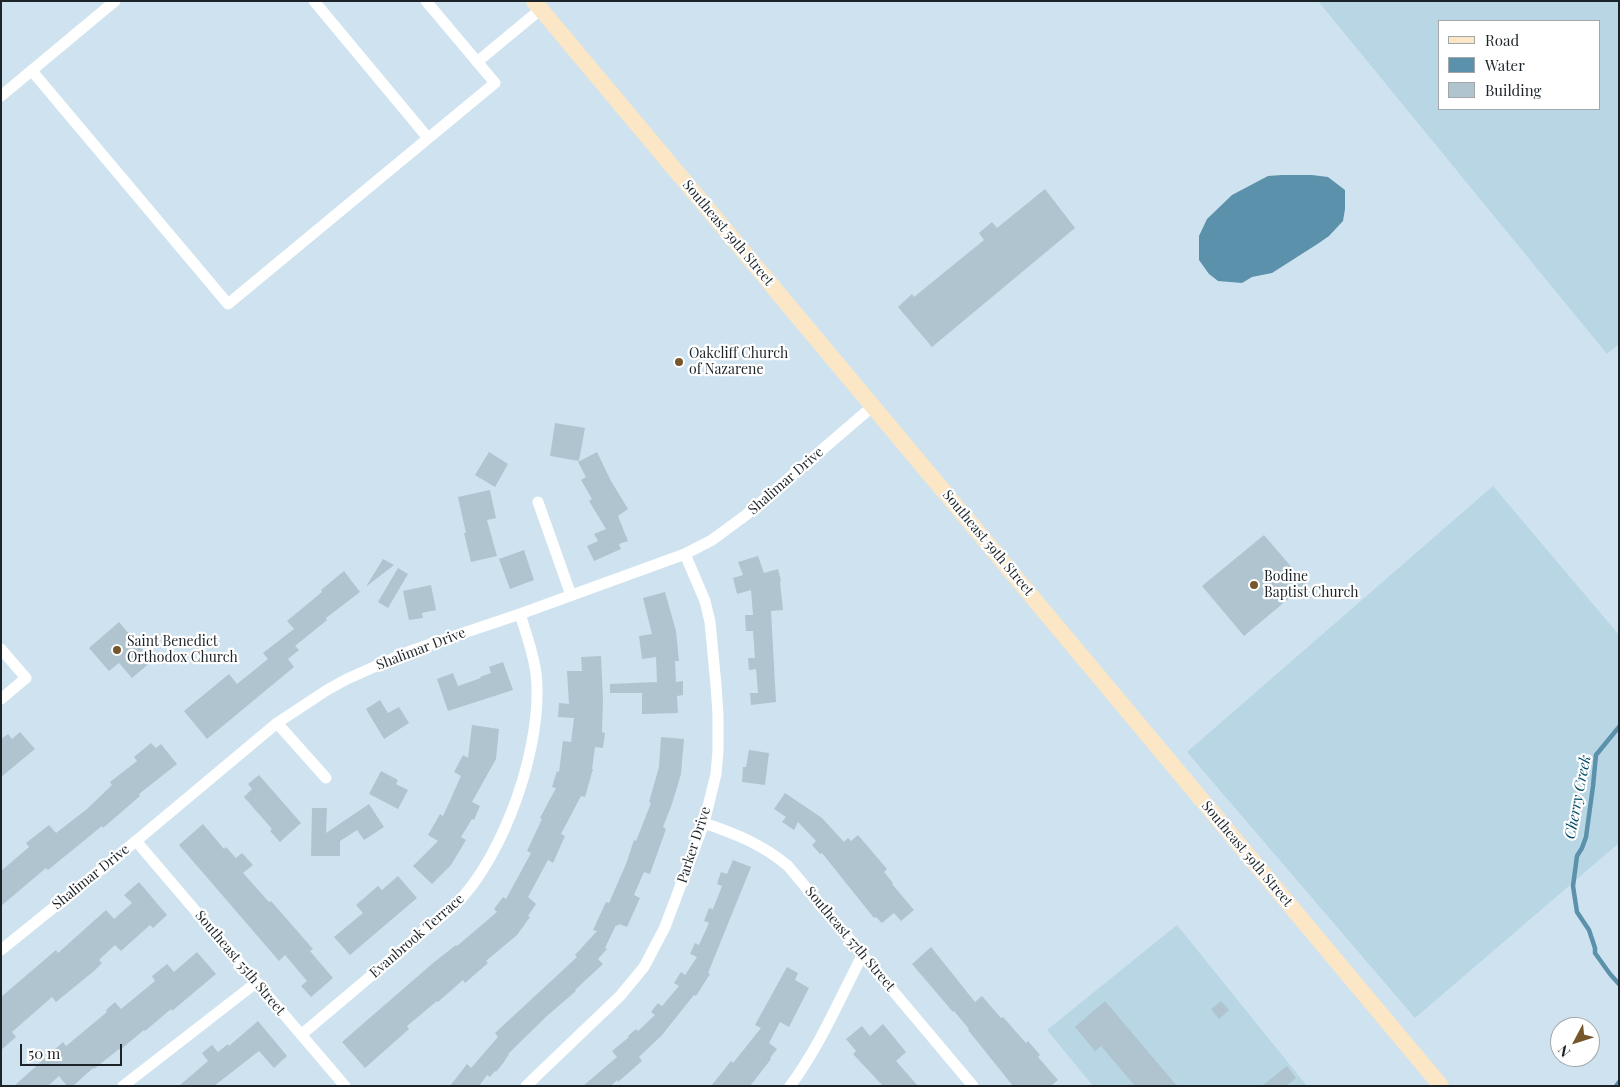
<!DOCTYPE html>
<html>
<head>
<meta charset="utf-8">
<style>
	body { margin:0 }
	#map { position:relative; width:1620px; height:1087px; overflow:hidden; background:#cee3ef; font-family:"Playfair Display",serif }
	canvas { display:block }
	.frame { position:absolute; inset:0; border:2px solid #1c2429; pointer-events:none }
	.legend { position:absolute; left:1438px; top:20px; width:162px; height:90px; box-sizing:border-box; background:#fff; border:1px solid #a4a7a9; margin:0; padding:6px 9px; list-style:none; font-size:15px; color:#1c2429 }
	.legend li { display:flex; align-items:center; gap:10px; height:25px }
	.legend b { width:25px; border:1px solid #a4a7a9 }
	.north { position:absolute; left:1550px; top:1017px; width:50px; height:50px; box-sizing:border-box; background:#fff; border:1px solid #a4a7a9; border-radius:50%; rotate:230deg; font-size:14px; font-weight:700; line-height:20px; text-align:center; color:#1c2429 }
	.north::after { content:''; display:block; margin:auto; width:18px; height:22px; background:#76572c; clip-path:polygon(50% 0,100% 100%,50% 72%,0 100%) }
	.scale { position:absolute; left:20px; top:1044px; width:102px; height:22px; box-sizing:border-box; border:2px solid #1c2429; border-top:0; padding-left:6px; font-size:15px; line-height:18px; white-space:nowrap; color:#1c2429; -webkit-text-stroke:4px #fff; paint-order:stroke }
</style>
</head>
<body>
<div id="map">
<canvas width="1620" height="1087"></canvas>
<div class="frame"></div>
<ul class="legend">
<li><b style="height:6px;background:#fbe6c6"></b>Road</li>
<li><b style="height:14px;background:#5c91ac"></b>Water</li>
<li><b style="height:14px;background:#afc4cf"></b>Building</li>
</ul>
<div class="north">N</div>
<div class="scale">50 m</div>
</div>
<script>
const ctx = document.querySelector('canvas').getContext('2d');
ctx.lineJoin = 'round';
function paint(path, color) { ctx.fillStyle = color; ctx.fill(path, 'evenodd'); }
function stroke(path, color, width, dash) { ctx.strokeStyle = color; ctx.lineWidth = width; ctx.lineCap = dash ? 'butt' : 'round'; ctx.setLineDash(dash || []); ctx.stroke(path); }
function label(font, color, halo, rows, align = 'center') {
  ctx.font = font + ' "Playfair Display",serif'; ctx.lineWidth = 4.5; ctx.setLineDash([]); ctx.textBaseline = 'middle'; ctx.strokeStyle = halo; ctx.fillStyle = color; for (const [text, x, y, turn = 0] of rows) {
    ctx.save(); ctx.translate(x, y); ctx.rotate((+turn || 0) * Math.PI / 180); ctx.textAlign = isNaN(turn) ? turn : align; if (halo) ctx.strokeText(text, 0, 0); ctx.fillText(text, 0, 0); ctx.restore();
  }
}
paint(new Path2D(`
	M1318,1H1619V344L1607,354ZM1439,21H1599V109H1439Z
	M1493,486L1619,635V843L1415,1018L1187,752Z
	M1177,925L1307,1086H1093L1047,1030Z`), '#b9d6e5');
paint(new Path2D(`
	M1282,175H1312L1328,177L1345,190V209L1343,221L1329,236L1319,243L1272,273L1252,277L1242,283L1218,281L1209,274L1199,260V236L1207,219L1232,195L1268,176Z`), '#5c91ac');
stroke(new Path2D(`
	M1619,727L1596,755L1593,786L1586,837L1582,848L1577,856L1573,886L1577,912L1589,930L1595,948V953L1610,974L1619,984
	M1616,1086L1619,1082`), '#5c91ac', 4.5);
paint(new Path2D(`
	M1045,189L1075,228L932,347L898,307L912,294L914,297L984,240L979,233L992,222L997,228Z
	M555,423L585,428L579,461L550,456Z
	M489,452L508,464L495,487L475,475Z
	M597,452L611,481L628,509L618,516L628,541L619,544L621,549L594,561L587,546L598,541L594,534L606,529L589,501L592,499L581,480L586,477L578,462Z
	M490,490L496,518L487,520L497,556L471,562L464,533H466L458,497Z
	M1264,535L1306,584L1244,636L1202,586Z
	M524,550L534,580L510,589L499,559Z
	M758,556L764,573L778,569L781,581L780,582L783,610L771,611L776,702L751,705L750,693H758L756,669L749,670L748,658H755L753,631H746L745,615H753L751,590L737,594L733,578L743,575L738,562Z
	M383,559L394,565L367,586V585Z
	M398,568L408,574L388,608L378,602Z
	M344,571L360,592L326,618L327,620L295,646L299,650L288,659L294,667L207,739L184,711L229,674L237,684L268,659L263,653L294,629L287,621L322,592L321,590Z
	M431,585L436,610L422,613L423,618L409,620L403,591Z
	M665,592L676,631L679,661H675L676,682L683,681V695L677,696L678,713L642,714V693H610V684L657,682L656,657L642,659L639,636L652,634L643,598Z
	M119,622L152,661L132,678L119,663L109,671L89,648Z
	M601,656L603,701L602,732L605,733L603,748L595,747L592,769H593L585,797L581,796L561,834L565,836L553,863L548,860L528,897L536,904L528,916L530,917L517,935L486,961L488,963L465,983L463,980L438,1002L437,1001L407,1026L409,1029L365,1068L342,1042L433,963L456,945L457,946L497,912L494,909L503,897L506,899L531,853L527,851L542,819L540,818L556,788L552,787L557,771L559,772L563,741L571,742L574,718L558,717L559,703L569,704L567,671H582L581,657Z
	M503,662L513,690L448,711L437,679L453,673L458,686L481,678L480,677L491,673L489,667Z
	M380,700L388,713L399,707L409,723L384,739L366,709Z
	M472,725L499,729L496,759L472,802L480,806L474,820L472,819L461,837L466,840L451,865L432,884L413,866L438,841L428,835L440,814L443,816L461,776L454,772L463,755L468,758Z
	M20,732L35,749L1,777V739L8,734L12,739Z
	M661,737L684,739L681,774L672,804L663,827L666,829L650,874L644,872L634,895L640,898L627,927L619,924L618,926L616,925L605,948L607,949L598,959L603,964L575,990L576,991L548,1015L508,1054H509L504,1062L496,1072L495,1071L490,1077L487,1075L479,1086H450L467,1064L471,1068L498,1037L495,1033L577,957L575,955L597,931L593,930L606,902L609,903L626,864L634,840L636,841L651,803L649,802L659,767Z
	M151,743L156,748L161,744L177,764L139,794L140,796L103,828L102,826L48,870L46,868L1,906V871L29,847L26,843L49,825L56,833L87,809L112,785L110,782L137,761L134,757Z
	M749,750L769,753L765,785L742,782L743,767H746Z
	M381,771L398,780L396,784L408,790L398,809L369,794Z
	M259,775L301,823L280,842L270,831L272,829L244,797L252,789L248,784Z
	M785,793L822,818L844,842L848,838L851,841L858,835L887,869L884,872L893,883L892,884L914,910L901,921L894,913L882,923L876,917L874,918L822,853L820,854L812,845L816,841L798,822L794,830L782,822L786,817L774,809Z
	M369,804L384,827L364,840L357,830L340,841V856H311L312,808H327L326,833Z
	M203,824L224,849L226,847L236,858L242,853L253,865L243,873L269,902L271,901L313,949L310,951L333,978L311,997L301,986L307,981L285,955L279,961L179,845Z
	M733,860L751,867L708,973L710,974L696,996L694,995L662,1035L639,1057L642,1061L618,1082L617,1080L611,1086H583L617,1057L612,1051L629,1037L628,1036L636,1029L638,1031L655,1015L651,1012L658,1003L662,1006L679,986L674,983L681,972L685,975L697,957L690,954L695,943L699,945L709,923L704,921L709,908L713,909L722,886L717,884L721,872L727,874Z
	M398,876L417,898L350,955L334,937L363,913L356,905L378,886L382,890Z
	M139,882L167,915L153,928L150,925L121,951L115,945L99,960L102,963L94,971L56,1002L52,997L12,1032L16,1037L1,1050V997L56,950L58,953L106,910L114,919L132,903L124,895Z
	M931,947L975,1002L982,996L1001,1018L1003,1017L1026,1043L1028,1041L1040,1055L1038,1057L1058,1080L1051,1086H1013L968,1030L969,1029L954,1011L953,1012L912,964Z
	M197,952L216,974L172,1011L171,1009L145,1031L144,1030L120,1050L119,1049L94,1069L93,1068L73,1086H67L59,1076L48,1086H14L63,1042L66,1046L107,1012L106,1010L115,1002L121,1009L155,981L152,976L167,964L174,972Z
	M787,967L798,973L795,980L809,988L789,1027L780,1022L769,1043L777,1049L770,1058L771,1059L750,1086H711L731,1061L733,1063L761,1028L755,1025Z
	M1105,1001L1177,1086H1135L1101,1046L1095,1051L1075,1027Z
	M1221,1001L1229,1010L1219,1019L1211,1009Z
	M258,1021L287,1056L274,1068L259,1051L214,1086H179L208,1061L202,1053L212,1045L218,1052L228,1044L229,1046Z
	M883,1024L906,1052L896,1061L918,1086H883L853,1054L856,1051L846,1039L862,1026L870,1036Z
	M1287,1066L1296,1078L1286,1086H1262Z`), '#afc4cf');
stroke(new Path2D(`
	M314,1L428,138
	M477,62L541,9
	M32,71L228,304L495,83L426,1
	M1,96L115,1
	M538,502L571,595
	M1,649L26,678L1,699
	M277,723L326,778
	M704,823C736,834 762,844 788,866L973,1086
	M136,841L345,1086
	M1,950L136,841L277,723L327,690L347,679L410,651L520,614L685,554L712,540L746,515L873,406
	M301,1035L456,904C505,855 544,743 536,673C533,652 526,633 520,614
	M123,1086L257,982
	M526,1086L620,996L644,967L665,927L704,823L716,774L718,751V715L716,685L710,622L705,601L685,554
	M790,1086C820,1046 840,998 863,954`), '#fff', 11);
stroke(new Path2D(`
	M534,1L1441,1086`), '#fbe6c6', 16);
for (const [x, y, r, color] of [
	[679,362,5,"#76572c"],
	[1254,585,5,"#76572c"],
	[117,650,5,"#76572c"]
]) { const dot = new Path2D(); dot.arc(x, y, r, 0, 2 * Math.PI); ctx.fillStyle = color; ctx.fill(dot); stroke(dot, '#fff', 2); }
label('14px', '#1c2429', '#fff', [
	["Southeast 59th Street",728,233,50],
	["Shalimar Drive",786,481,-41],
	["Southeast 59th Street",988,543,50],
	["Shalimar Drive",421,649,-21],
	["Parker Drive",694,845,-72],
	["Southeast 59th Street",1247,854,50],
	["Shalimar Drive",91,877,-39],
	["Evanbrook Terrace",417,936,-41],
	["Southeast 57th Street",850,939,50],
	["Southeast 55th Street",240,963,50]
]);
label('14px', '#1c2429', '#fff', [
	["Oakcliff Church",689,354],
	["of Nazarene",689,370],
	["Bodine",1264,577],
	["Baptist Church",1264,593],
	["Saint Benedict",127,642],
	["Orthodox Church",127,658]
], 'left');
label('italic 15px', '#004b67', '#fff', [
	["Cherry Creek",1578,797,-79]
]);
</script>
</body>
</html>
